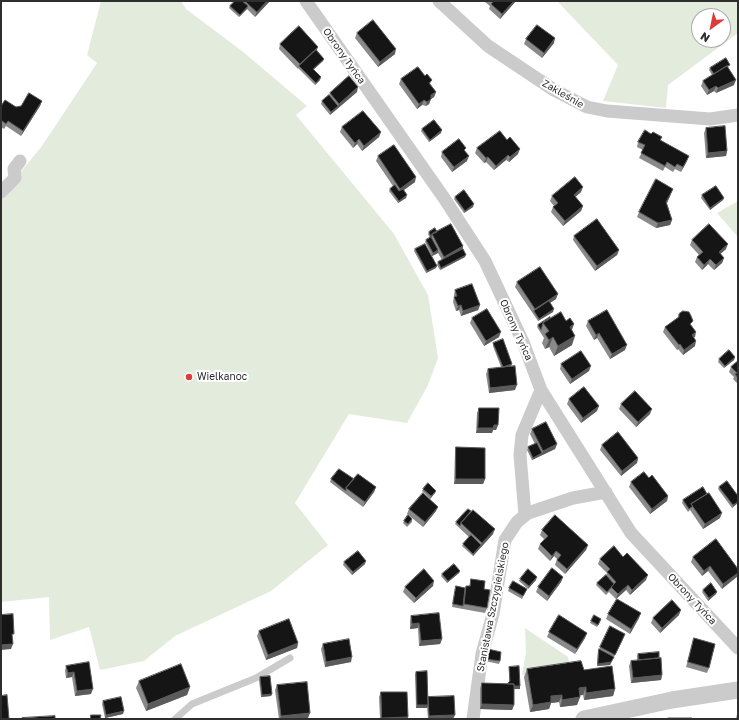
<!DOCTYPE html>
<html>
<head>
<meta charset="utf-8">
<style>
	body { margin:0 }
	#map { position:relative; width:739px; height:720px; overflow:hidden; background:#fff; font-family:"Golos Text",sans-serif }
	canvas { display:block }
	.frame { position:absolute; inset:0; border:2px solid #2e2e2e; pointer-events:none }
	.north { position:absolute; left:691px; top:8px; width:40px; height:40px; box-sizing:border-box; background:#fff; border:1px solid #ababab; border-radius:50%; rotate:213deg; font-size:11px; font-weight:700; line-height:16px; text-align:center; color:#2e2e2e }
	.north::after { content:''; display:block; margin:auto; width:14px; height:18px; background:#dc3d3a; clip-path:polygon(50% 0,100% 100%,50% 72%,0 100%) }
</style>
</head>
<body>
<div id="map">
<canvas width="739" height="720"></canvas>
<div class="frame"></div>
<div class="north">N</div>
</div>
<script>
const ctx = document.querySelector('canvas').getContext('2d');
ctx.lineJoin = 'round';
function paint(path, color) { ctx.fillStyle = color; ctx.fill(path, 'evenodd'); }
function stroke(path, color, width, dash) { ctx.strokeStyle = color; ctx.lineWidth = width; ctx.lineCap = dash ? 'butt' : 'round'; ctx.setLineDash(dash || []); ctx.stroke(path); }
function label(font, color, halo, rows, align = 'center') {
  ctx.font = font + ' "Golos Text",sans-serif'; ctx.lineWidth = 4; ctx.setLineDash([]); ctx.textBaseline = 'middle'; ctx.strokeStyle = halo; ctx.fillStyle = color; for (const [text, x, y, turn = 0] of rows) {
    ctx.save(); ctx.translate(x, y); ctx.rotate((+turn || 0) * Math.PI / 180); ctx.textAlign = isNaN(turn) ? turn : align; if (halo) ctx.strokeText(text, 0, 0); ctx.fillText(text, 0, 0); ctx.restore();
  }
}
paint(new Path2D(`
	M101,1H181L186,9L242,51L307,106L296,115L394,234L428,295L438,358L428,385L407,423L349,414L295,503L328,545L271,591L175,636L144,661L100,670L89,627L50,640L49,597L1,602V196L42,146L97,63L87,55Z
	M557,1H738V33L668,85L666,108L603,101L618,65ZM699,16H723V40H699Z
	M738,201V237L717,213Z
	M525,628L568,657L570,667L522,675L526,653Z`), '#e3ebdd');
stroke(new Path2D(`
	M175,719L192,704L256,678L290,658`), '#cbcbcb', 7);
stroke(new Path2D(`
	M306,1L444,198L485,261L523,342L541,390L631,533L738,648
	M439,1L488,46L554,90L587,107L607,111L710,119L738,115
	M1,192L15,178L14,169L20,161
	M525,515L520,455L522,435L541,390
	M473,719L482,654L493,614L505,540L517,522L528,513L573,498L606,492`), '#cbcbcb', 13);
stroke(new Path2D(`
	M584,719L672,700L738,690`), '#cbcbcb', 17);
paint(new Path2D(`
	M235,1H270L255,17L247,9L239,17L229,8L230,6Z
	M485,1H516L500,19L489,9L490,6L485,2Z
	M357,33L395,54L378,67L355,38Z
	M526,39L554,43L542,58L524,44Z
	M280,44L317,50L324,59L323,61L314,69L320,80L315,85L298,68V69L279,49Z
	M730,65L728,67L734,85L716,93L714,91L707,95L701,86L703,81L712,75L709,70L710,68Z
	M425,76L432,80L430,84L436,92L434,97L431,99L429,104L426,106L422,105L417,109L399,84L401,79Z
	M357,92L330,115L321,104L322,101L329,95L330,93Z
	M42,101L40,106L21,136L6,126L4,129L1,127V106L16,107Z
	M342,127L381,132L379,137L362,151L357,144L353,148L340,132Z
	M706,128L727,151L726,156L706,158L704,133Z
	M422,129L441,133L429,142L421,131Z
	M661,140L687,161L681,172L675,169L673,172L665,167L663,171L639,158L643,150L637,147L638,142Z
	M477,148L518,154L509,162L506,160L494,170L486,162L484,163L475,153Z
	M465,151L467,161L452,172L441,157L442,152Z
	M378,156L415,182L404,190L406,198L398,203L389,191L390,189L393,186L376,161Z
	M581,192L575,197L583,206L581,211L563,226L551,212L553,207L554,206L550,201L552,196Z
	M671,194L667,203L672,220L670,225L656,228L637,217L639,212Z
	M702,195L724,198L723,200L710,210L701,198Z
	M455,197L473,207L464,213L454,199Z
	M429,232H437L463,246V249L465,257L440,270L437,265L438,262L442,260L438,253L432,256L425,242L426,240L430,238L428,234Z
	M574,236L619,250L617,255L595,271L573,240Z
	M692,240L726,249L720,254L724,258L722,263L714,270L708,264L702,270L695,262L697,257L699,255L690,245Z
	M415,249L436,268L426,273L414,251Z
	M517,282L556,299L550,303L553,312L538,321L515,287Z
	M455,290L480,305L478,310L461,316L459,310L456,311L453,302L454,297V295Z
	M679,314L692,326L695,337H694L695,346L683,355L678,349L677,350L663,332L665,327L678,317Z
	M472,318L499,337L484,346L470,323Z
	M550,318L566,321L574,324L572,330V345L554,356L549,347L545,349L542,343L544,338L537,327L538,325Z
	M588,321L625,350L610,359L597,338L594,340L586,326Z
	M493,343L511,366L515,390L489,393L486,374L488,369L501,367L493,346Z
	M735,357L734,360L724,368L718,362L719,359Z
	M738,361V384L733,379L734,377L729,372L731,367Z
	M561,364L589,371L570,384L560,369Z
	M569,399L597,411L581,423L567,404Z
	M621,404L650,414L636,427L619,409Z
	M479,408L498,425L496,430H493L492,433H476L477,413Z
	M532,429L557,444L555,449L532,460L527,450L528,447L535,444L530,434Z
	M602,445L638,458L637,463L621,476L600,450Z
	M456,447L485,479L483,484H454L455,452Z
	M649,478L668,496L667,501L650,514L629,487L631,482Z
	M331,479L376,487L374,492L363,507L330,482Z
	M719,487L738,496L732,508L718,489Z
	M423,489L435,493L430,499L422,491Z
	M707,494L720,518L703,529L690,510L688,512L682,503L683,500Z
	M409,509L436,511L423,527L407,514Z
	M412,519V522L407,527L403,523L404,521Z
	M456,522L493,534L473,556L462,546L463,544L469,537L455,524Z
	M542,530L588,545L586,550L565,574L555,565L557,559L554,556L550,561L538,549L540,544L544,539L540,535Z
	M623,557L646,580L630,595L626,590L616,599L609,592L606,595L596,585L597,583L606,575L607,573L598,564L600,559Z
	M693,557L738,569L722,589L708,571L702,576L691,562Z
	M344,562L365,564L352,575L343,565Z
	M460,571L459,573L447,583L441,576L442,574Z
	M563,577L561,582L547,601L536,592L538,587Z
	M471,579L484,589L487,608L485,613L452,607L456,586L465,588L466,586H469Z
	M520,579L536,580L528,589L519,581Z
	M433,586L414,603L403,592L405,587Z
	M509,588L527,589L522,599L508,591Z
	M703,590L716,594L708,601L702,592Z
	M608,614L639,618L630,634L606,619Z
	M679,615L660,633L651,623L653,618Z
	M411,616L442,639L440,644L419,646L418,628L410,629V621Z
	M591,621L600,622L597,627L590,623Z
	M259,631L298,643L297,648L266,660L257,636Z
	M549,632L587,633L585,638L575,654L547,637Z
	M694,638L709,668L707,673L686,667Z
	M623,639L610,665L597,666L598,652L600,647Z
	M323,644L351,662L325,667L321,649Z
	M488,649L500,661L499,664L485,661Z
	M638,654L659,658L662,675L661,680L631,683L629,666L631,661H637V656Z
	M89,662L91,694L75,696L72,677L66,678L65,671L66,666Z
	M509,667L520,689H514V705L512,710L480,709V688L482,683L507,684L509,682Z
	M527,669L584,670L615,689L613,696L584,700L583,695H580V697L577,705L560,707L559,702L551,703L549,709L530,712L524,677Z
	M416,672L428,699V697L453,719H428L427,707L416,708L415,674Z
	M260,677L272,694L271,696L261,697L259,680Z
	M139,681L190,687L187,695L146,711L136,688Z
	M277,685L308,718L300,719H279L275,690Z
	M381,692L408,717L407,719H380L379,697Z
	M103,701L123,714L105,718L102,704Z
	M738,709V719H736Z`), '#8a8a8a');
paint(new Path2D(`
	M267,1H270L255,17L257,12Z
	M514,1H516L500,19L502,14Z
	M248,6L247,9L239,17L240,15Z
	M555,38L554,43L542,58L544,53Z
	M318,47L316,52L299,66L298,69L300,64Z
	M396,49L395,54L378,67L380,62Z
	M324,59L323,61L312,71L313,69Z
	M321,77L320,80L315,85L316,83Z
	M736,80L734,85L716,93L718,88Z
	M716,86L714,91L707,95L709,90Z
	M358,87L357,92L330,115L331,112L338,106L339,104Z
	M436,92L434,97L429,100L431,95Z
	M431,99L429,104L426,106L427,102Z
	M424,100L422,105L417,109L419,104Z
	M42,101L40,106L21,136L23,131Z
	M442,130L441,133L429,142L430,140Z
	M381,132L379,137L362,151L364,146Z
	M359,139L357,144L353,148L355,143Z
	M520,149L518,154L509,162L510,157Z
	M727,151L726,156L706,158L708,153Z
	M508,155L506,160L494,170L496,166Z
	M469,156L467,161L452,172L454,167Z
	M689,156L687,161L681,172L683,167Z
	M488,157L486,162L484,163L486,158Z
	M416,177L415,182L398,194L400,189Z
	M583,187L581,192L572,200L574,195Z
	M673,189L671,194L665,207L666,202Z
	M407,195L406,198L398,203L399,201Z
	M724,198L723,200L710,210V208Z
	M474,204L473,207L464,213L465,211Z
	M583,206L581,211L563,226L565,221Z
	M672,220L670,225L656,228L658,223Z
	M728,244L726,249L717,257L719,252Z
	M463,246L462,251L442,262L444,257Z
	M438,250V253L432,256L433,253Z
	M619,250L617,255L595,271L597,266Z
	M466,255L465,257L440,270L441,268Z
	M724,258L722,263L714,270L716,265Z
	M710,259L708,264L702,270L704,265Z
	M437,266L436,268L426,273L427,271Z
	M558,294L556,299L535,312L534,311L533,314L535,309Z
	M461,305L459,310L456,311L458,306Z
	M480,305L478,310L461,316L463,311Z
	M554,309L553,312L538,321L539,319Z
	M574,324L570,334V327Z
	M501,332L499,337L484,346L486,341Z
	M696,332L695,337L690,340L692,335Z
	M599,333L597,338L594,340L596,335Z
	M575,336L572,345L554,356L558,346Z
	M553,337L549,347L545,349L549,340Z
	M696,341L695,346L683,355L684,350Z
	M680,344L678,349L677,350L679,345Z
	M627,345L625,350L610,359L612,354Z
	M735,357L734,360L724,368L725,366Z
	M512,364L511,366L503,367Z
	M591,366L589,371L570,384L572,379Z
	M517,385L515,390L489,393L490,388Z
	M599,406L597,411L581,423L583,418Z
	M652,409L650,414L636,427L638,422Z
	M494,425H498L496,430H493L492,433H476L478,428Z
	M557,444L555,449L532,460L533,458L542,453L543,451Z
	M638,458L637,463L621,476L622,471Z
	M456,479H485L483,484H454Z
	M376,487L374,492L363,507L365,502Z
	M436,491L435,493L430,499L431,496Z
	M668,496L667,501L650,514L652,509Z
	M738,502V503L732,508L733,505Z
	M438,507L436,511L423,527L425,522Z
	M722,513L720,518L703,529L705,524Z
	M495,529L493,534L473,556V554L481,545L482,543Z
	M588,545L586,550L565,574L567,569Z
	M556,551L554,556L550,561L552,556Z
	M366,561L365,564L352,575L353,572Z
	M710,566L708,571L702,576L704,571Z
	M460,571L459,573L447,583L448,581Z
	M738,573V576L722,589L723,584Z
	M648,575L646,580L630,595L632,590Z
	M537,577L536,580L528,589L529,586Z
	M563,577L561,582L547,601L549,596Z
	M434,581L433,586L414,603L416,598Z
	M628,585L626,590L616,599L618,594Z
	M717,592L716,594L708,601L709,598Z
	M681,610L679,615L660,633L662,628Z
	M641,613L639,618L630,634L631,629Z
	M419,623L418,628L410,629L412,624Z
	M587,633L585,638L575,654L577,649Z
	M625,634L623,639L610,665L597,666L598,664L614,657Z
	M442,639L440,644L419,646L421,641Z
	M298,643L297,648L266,660L268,655Z
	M13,644L11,649L1,650V645Z
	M352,657L351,662L325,667L326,662Z
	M74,672L72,677L66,678L68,673Z
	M662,675L661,680L631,683L633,678Z
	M505,686H520V689H504Z
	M190,687L187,695L146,711L148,704Z
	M586,687L583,695L576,696L579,688Z
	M93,689L91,694L75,696L77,691Z
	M615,689L613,696L584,700L586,693Z
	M272,694L271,696L261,697L262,695Z
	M562,695L559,702L551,703L549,709L530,712L533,705L551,696Z
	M580,697L577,705L560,707L562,700Z
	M482,704L514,705L512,710L480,709Z
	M417,705H428L427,708H416Z
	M124,711L123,714L105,718L106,715Z
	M310,713L308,718L300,719H280L281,716Z
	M455,715L453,719H428L429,716Z
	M408,717L407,719H381L382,718Z`), '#5b5b5b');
const building = new Path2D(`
	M235,1H242L248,6L240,15L230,6Z
	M245,1H267L257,12Z
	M492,1H514L502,14L491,4L493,2Z
	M373,20L396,49L380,62L357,33Z
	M537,25L555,38L544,53L526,39Z
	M299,26L318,47L300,64L280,44Z
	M316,50L324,59L313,69L321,77L316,83L299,66Z
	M726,58L730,65L727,66L714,74L710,68Z
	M727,66L736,80L718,88L716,86L709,90L703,81Z
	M418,67L425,76L427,74L432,80L429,83L436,92L431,95V99L427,102L424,100L419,104L401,79Z
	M349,76L358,87L339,104L330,93Z
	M29,93L42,101L23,131L8,121L6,124L1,120V106L5,100L16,107L21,106Z
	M329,95L338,106L331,112L322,101Z
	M363,111L381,132L364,146L359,139L355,143L342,127Z
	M434,120L442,130L430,140L422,129Z
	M725,126L727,151L708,153L706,128Z
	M645,130L651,134L653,132L662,137L660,140L689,156L683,167L677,164L675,167L667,162L665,166L641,153L645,145L638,142Z
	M500,131L507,140L510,137L520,149L510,157L508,155L496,166L488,157L486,158L477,148Z
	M459,139L466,148L464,150L469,156L454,167L442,152Z
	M394,145L416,177L400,189L378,156Z
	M575,177L583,187L574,195L583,206L565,221L553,207L558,203L552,196Z
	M656,179L673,189L666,202L672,220L658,223L639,212Z
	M395,185L399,191L403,189L407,195L399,201L390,189Z
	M716,186L724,198L710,208L702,195Z
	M464,190L474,204L465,211L455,197Z
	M597,219L619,250L597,266L574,236Z
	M451,224L463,246L444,257L432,234Z
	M709,224L728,244L719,252L724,258L716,265L710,259L704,265L697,257L703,252L692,240Z
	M435,228L437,232L432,234L431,237L429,232Z
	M431,237L438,250L433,253L426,240Z
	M425,244L437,266L427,271L415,249Z
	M463,249L466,255L441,268L438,262Z
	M540,267L558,294L535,309L517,282Z
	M472,284L480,305L463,311L461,305L458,306L454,297L457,296L455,290Z
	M549,301L554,309L539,319L534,311Z
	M487,309L501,332L486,341L472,318Z
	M607,310L627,345L612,354L599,333L596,335L588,321Z
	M683,311L689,312L691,316L693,321L690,324L696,332L692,335L696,341L684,350L680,344L679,345L665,327L679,317V314Z
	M561,312L566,321L570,318L574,324L570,327L575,336L558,346L553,337L549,340L545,334L549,331L543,323Z
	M550,317V318L543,323L541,330L538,325Z
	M503,339L512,364L503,367L493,343Z
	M729,350L735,357L725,366L719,359Z
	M581,351L591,366L572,379L561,364Z
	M738,361V378L735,374L737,373L731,367Z
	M515,366L517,385L490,388L488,369Z
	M584,387L599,406L583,418L569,399Z
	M635,391L652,409L638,422L621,404Z
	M479,408H499L498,425H494L493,428H478Z
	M546,422L557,444L543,451L532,429Z
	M618,432L638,458L622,471L602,445Z
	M537,443L542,453L533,458L528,447Z
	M456,447L485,448V479H456Z
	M339,469L354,479L346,488V491L331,479Z
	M644,472L649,478L652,475L668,496L652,509L631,482Z
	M358,474L376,487L365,502L346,488Z
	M727,481L738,496V502L733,505L719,487Z
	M428,483L436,491L431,496L423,489Z
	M703,487L707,494L691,504L693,506L689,509L683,500Z
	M423,493L438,507L425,522L409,509Z
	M709,493L722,513L705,524L691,504Z
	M468,509L471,511L461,523L460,526L456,522Z
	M473,510L495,529L482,543L461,523Z
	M408,515L412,519L408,524L404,521Z
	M555,515L588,545L567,569L557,560L561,555L556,551L552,556L540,544L548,536L542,530Z
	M471,535L481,545L473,554L463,544Z
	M716,539L738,569V573L723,584L710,566L704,571L693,557Z
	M614,546L623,557L627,553L648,575L632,590L628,585L618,594L611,587L616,582L607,572L610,569L600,559Z
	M358,551L366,561L353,572L344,562Z
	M454,564L460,571L448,581L442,574Z
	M552,568L563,577L549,596L538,587Z
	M424,569L434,581L416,598L405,587Z
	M528,569L537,577L529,586L520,579Z
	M606,575L614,584L607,592L597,583Z
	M471,579L485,581L484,589L490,590L487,608L464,604L466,586H470Z
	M513,581L527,589L523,596L509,588Z
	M711,583L717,592L709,598L703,590Z
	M456,586L465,588L463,606L453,604Z
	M617,599L641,613L631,629L608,614Z
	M672,600L681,610L662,628L653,618Z
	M439,613L442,639L421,641L419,623L412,624L411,616Z
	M13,614L14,634H12L13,644L1,645V615Z
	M559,615L587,633L577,649L549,632Z
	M594,615L601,619L598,625L591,621Z
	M289,619L298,643L268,655L259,631Z
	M610,626L625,634L615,655L600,647Z
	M694,638L715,644L709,668L688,662Z
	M349,639L352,657L326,662L323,644Z
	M488,649L501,652L500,661L486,659Z
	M599,649L614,657L611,662L598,664Z
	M659,652V658L639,660L638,654Z
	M661,658L662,675L633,678L631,661Z
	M581,661L584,670L612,666L615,689L586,693V687L579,688L580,697L562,700V695L551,696V702L533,705L527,669Z
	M89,662L93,689L77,691L74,672L68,673L66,666Z
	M181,664L190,687L148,704L139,681Z
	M519,666L520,686H514V684H507L510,681L509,667Z
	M427,671L428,705H417L416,672Z
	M270,676L272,694L262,695L260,677Z
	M307,682L310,713L281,716L277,685Z
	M482,683L514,684V705L482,704Z
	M381,692H407L408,717L382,718Z
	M7,695L9,719H1V696Z
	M454,696L455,715L429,716L428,697Z
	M121,697L124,711L106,715L103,701Z
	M91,715H101L100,719H91Z
	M55,716V719H22V718Z
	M668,718H692V719H668Z`);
paint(building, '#151515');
stroke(building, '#5b5b5b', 1);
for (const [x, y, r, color] of [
	[189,377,4,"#dc3d3a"]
]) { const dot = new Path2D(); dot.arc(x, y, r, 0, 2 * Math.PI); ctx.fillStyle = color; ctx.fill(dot); stroke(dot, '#fff', 1.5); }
label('10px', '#2e2e2e', '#fff', [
	["Obrony Tyńca",344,56,55],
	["Zakleśnie",563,94,30],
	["Obrony Tyńca",516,330,66],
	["Obrony Tyńca",692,599,47],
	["Stanisława Szczygielskiego",493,607,-79]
]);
label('10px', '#2e2e2e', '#fff', [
	["Wielkanoc",197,377]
], 'left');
</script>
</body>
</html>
